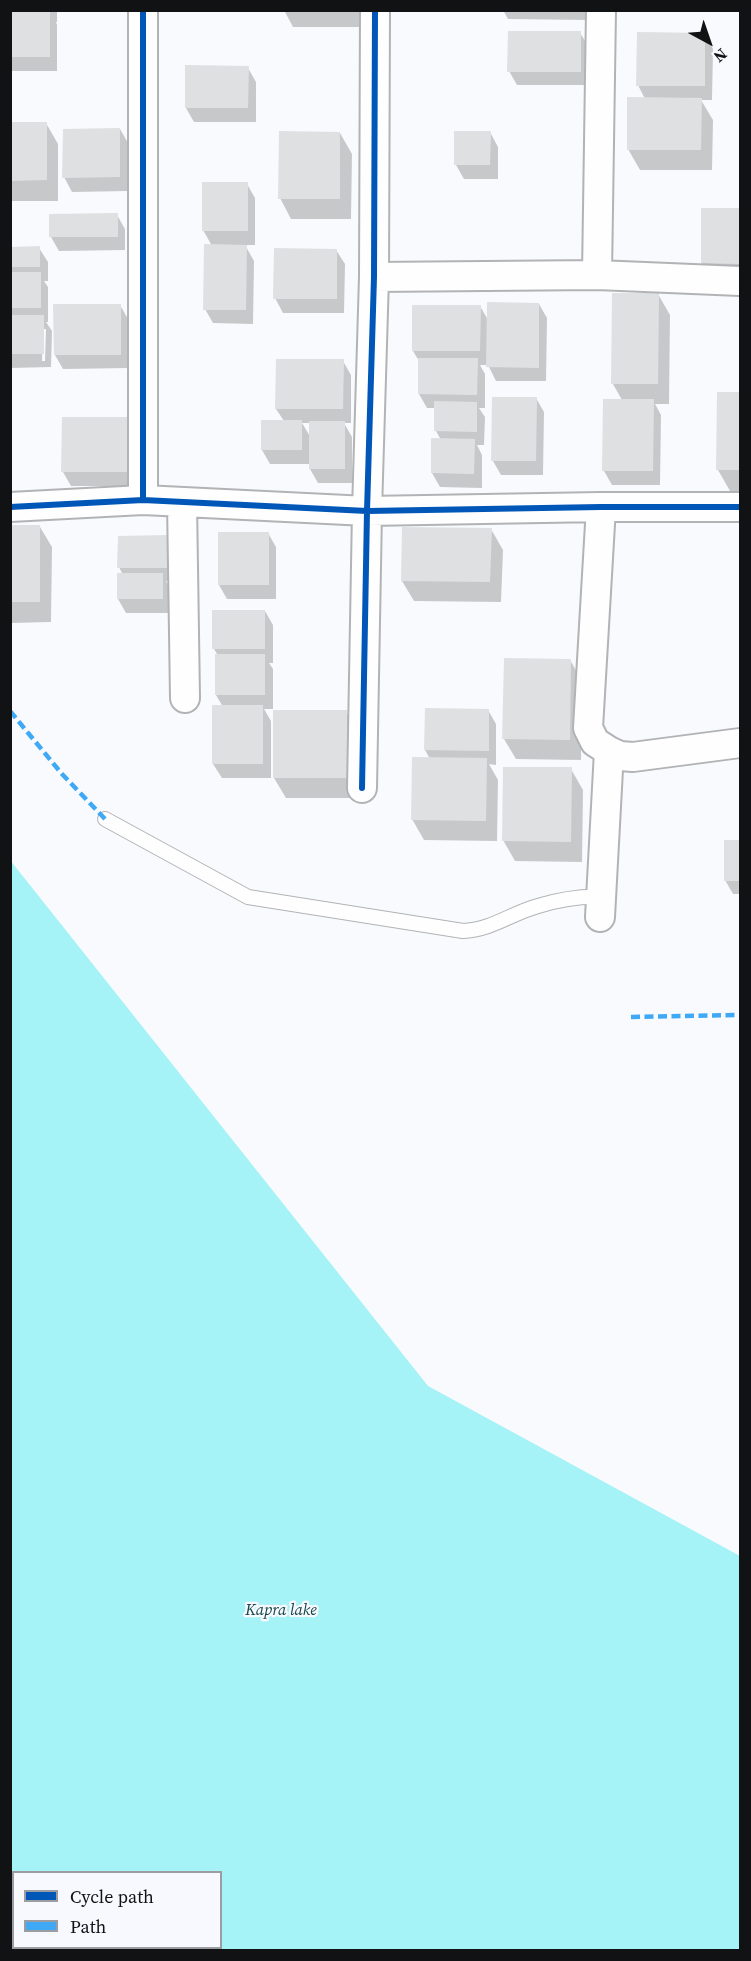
<!DOCTYPE html>
<html>
<head>
<meta charset="utf-8">
<style>
	body { margin:0 }
	#map { position:relative; width:751px; height:1961px; overflow:hidden; background:#f8fafd; font-family:"Source Serif 4",serif }
	canvas { display:block }
	.frame { position:absolute; inset:0; border:12px solid #111214; pointer-events:none }
	.legend { position:absolute; left:12px; top:1871px; width:210px; height:78px; box-sizing:border-box; background:#f7f9fe; border:2px solid #9b9da0; margin:0; padding:8px 10px; list-style:none; font-size:18px; color:#111214 }
	.legend li { display:flex; align-items:center; gap:12px; height:30px }
	.legend b { width:30px; border:2px solid #9b9da0 }
	.north { position:absolute; left:679px; top:12px; width:60px; height:60px; -webkit-text-stroke:4px #f7f9fe; paint-order:stroke; rotate:140deg; font-size:16px; font-weight:700; line-height:24px; text-align:center; color:#111214 }
	.north::after { content:''; display:block; margin:auto; width:21px; height:27px; background:#111214; clip-path:polygon(50% 0,100% 100%,50% 72%,0 100%) }
</style>
</head>
<body>
<div id="map">
<canvas width="751" height="1961"></canvas>
<div class="frame"></div>
<ul class="legend">
<li><b style="height:8px;background:#0057b8"></b>Cycle path</li>
<li><b style="height:8px;background:#3fa9f5"></b>Path</li>
</ul>
<div class="north">N</div>
</div>
<script>
const ctx = document.querySelector('canvas').getContext('2d');
ctx.lineJoin = 'round';
function paint(path, color) { ctx.fillStyle = color; ctx.fill(path, 'evenodd'); }
function stroke(path, color, width, dash) { ctx.strokeStyle = color; ctx.lineWidth = width; ctx.lineCap = dash ? 'butt' : 'round'; ctx.setLineDash(dash || []); ctx.stroke(path); }
function label(font, color, halo, rows, align = 'center') {
  ctx.font = font + ' "Source Serif 4",serif'; ctx.lineWidth = 4.5; ctx.setLineDash([]); ctx.textBaseline = 'middle'; ctx.strokeStyle = halo; ctx.fillStyle = color; for (const [text, x, y, turn = 0] of rows) {
    ctx.save(); ctx.translate(x, y); ctx.rotate((+turn || 0) * Math.PI / 180); ctx.textAlign = isNaN(turn) ? turn : align; if (halo) ctx.strokeText(text, 0, 0); ctx.fillText(text, 0, 0); ctx.restore();
  }
}
paint(new Path2D(`
	M10,860L428,1386L740,1556V1950H11ZM14,1872H220V1948H14Z`), '#a5f2f7');
paint(new Path2D(`
	M10,10H57V22H56L57,25V71H10Z
	M284,10H361V27H293Z
	M503,10H588V20L508,19Z
	M580,33L589,47L588,85H517L509,71Z
	M705,34L713,49L712,100H701L713,120L712,170H640L628,149L645,99L638,85Z
	M248,68L256,82V122H194L186,108Z
	M10,123H46L58,144V201H10Z
	M120,129L128,143V191L72,192L64,177Z
	M490,132L498,147V179H464L456,165Z
	M340,133L352,154L351,219H291L280,198Z
	M247,184L255,198V245H245L254,261L253,324L213,323L205,309L212,246L203,230Z
	M703,209L740,210V284H714L702,263Z
	M117,215L125,229V250L59,251L51,237Z
	M10,248H39L48,262V281H44L48,287V322H46L52,331L51,367L10,368ZM43,329H46L45,361H42Z
	M336,250L345,264L344,313H283L275,298Z
	M658,294L670,315L669,404H655L661,415L660,485H612L604,471L622,400L613,384Z
	M539,304L547,318L546,381H496L488,365H480L485,374V408H479L485,417L484,445H477L482,455V488L440,487L432,473V440H441L436,431V408H427L419,394V361L413,351L480,306L488,320Z
	M120,305L128,319V368L63,369L55,355Z
	M343,361L351,375V423H344L352,437V483H318L310,469V464H270L262,450L284,421L276,409ZM302,423H311V438Z
	M718,394H740V491H730L718,470Z
	M536,398L544,412L543,475H501L493,461Z
	M127,418L135,433L136,486H71L63,472Z
	M10,527H40L52,547L51,622L10,623Z
	M491,529L503,550L501,602L414,601L402,581Z
	M268,533L276,547V599H227L219,585Z
	M166,537L174,551V581H166L170,589V613H126L118,599V575H123L119,567Z
	M214,611H265L273,625V663H269L273,669V709H264L271,721V778H222L213,764L223,707L216,695L217,654L214,649Z
	M570,660L582,681L581,760L516,759L504,739Z
	M488,710L496,724V765L489,764L498,780L497,841L424,840L412,819L430,759L425,750Z
	M346,712L358,732V798H286L274,778Z
	M571,769L583,790L582,862L515,861L503,840Z
	M725,842H740V894H733L725,880Z`), '#0003');
paint(new Path2D(`
	M10,10H50V57H10Z
	M508,31H581V72H507Z
	M637,32L705,33V86H636Z
	M185,65L249,66L248,108H185Z
	M627,97L702,98L701,150H627Z
	M10,122H47V180L10,181Z
	M120,128V177L62,178L63,129Z
	M279,131L340,132V199H278Z
	M454,131H491L490,165H454Z
	M202,182H248V231H202Z
	M701,208H740V264L701,263Z
	M118,213V237H49V214Z
	M204,244L247,245L246,310H203Z
	M40,246V267H10V247Z
	M274,248L337,249V299H273Z
	M10,272H41V308H10Z
	M612,293H659L658,384H611Z
	M487,302L539,303V368L486,367Z
	M53,304H121V355H54Z
	M412,305H481L480,351H412Z
	M10,315H44V354H10Z
	M418,358H478L477,395L418,394Z
	M276,359H344L343,409H275Z
	M717,392H740V470H716Z
	M492,397H537L536,461H491Z
	M603,399H654L653,471H602Z
	M434,401L477,402V432L434,431Z
	M62,417H128V472H61Z
	M261,420H302V450H261Z
	M309,421H345V469H309Z
	M431,438L475,439L474,474L431,473Z
	M10,525H40V602H10Z
	M402,527L492,528L490,582L401,581Z
	M218,532H269V585H218Z
	M167,535V568H117L118,536Z
	M117,573H163V599H117Z
	M212,610H265V649H212Z
	M215,654H265V695H215Z
	M504,658L571,659L570,740L502,739Z
	M212,705H263V764H212Z
	M425,708L489,709V751L424,750Z
	M273,710H347V778H273Z
	M412,757L487,758L486,821L411,820Z
	M503,767H572L571,842L502,841Z
	M724,840H740V881H724Z`), '#dfe0e2');
const lane = new Path2D(`
	M105,819L248,897L463,931C491,930 512,913 538,906C558,900 581,896 602,897`);
const street = new Path2D(`
	M143,10V500
	M597,275L601,10
	M374,277L597,275L740,281
	M182,502L185,698
	M10,507L143,500L367,511L601,507H740
	M601,507L588,728L595,742L609,751L620,756L633,757L740,743
	M362,788L367,511L374,277L375,10
	M600,917L609,751`);
stroke(lane, '#b2b3b5', 16);
stroke(street, '#b2b3b5', 32);
stroke(lane, '#fefeff', 14);
stroke(street, '#fefeff', 28);
stroke(new Path2D(`
	M10,711L62,774L105,819
	M631,1017L740,1015`), '#3fa9f5', 4.5, [9, 4.5]);
stroke(new Path2D(`
	M143,10V500
	M10,507L143,500L367,511L601,507H740
	M362,788L367,511L374,277L375,10`), '#0057b8', 6);
label('italic 16px', '#124448', '#f7f9fe', [
	["Kapra lake",281,1611]
]);
</script>
</body>
</html>
